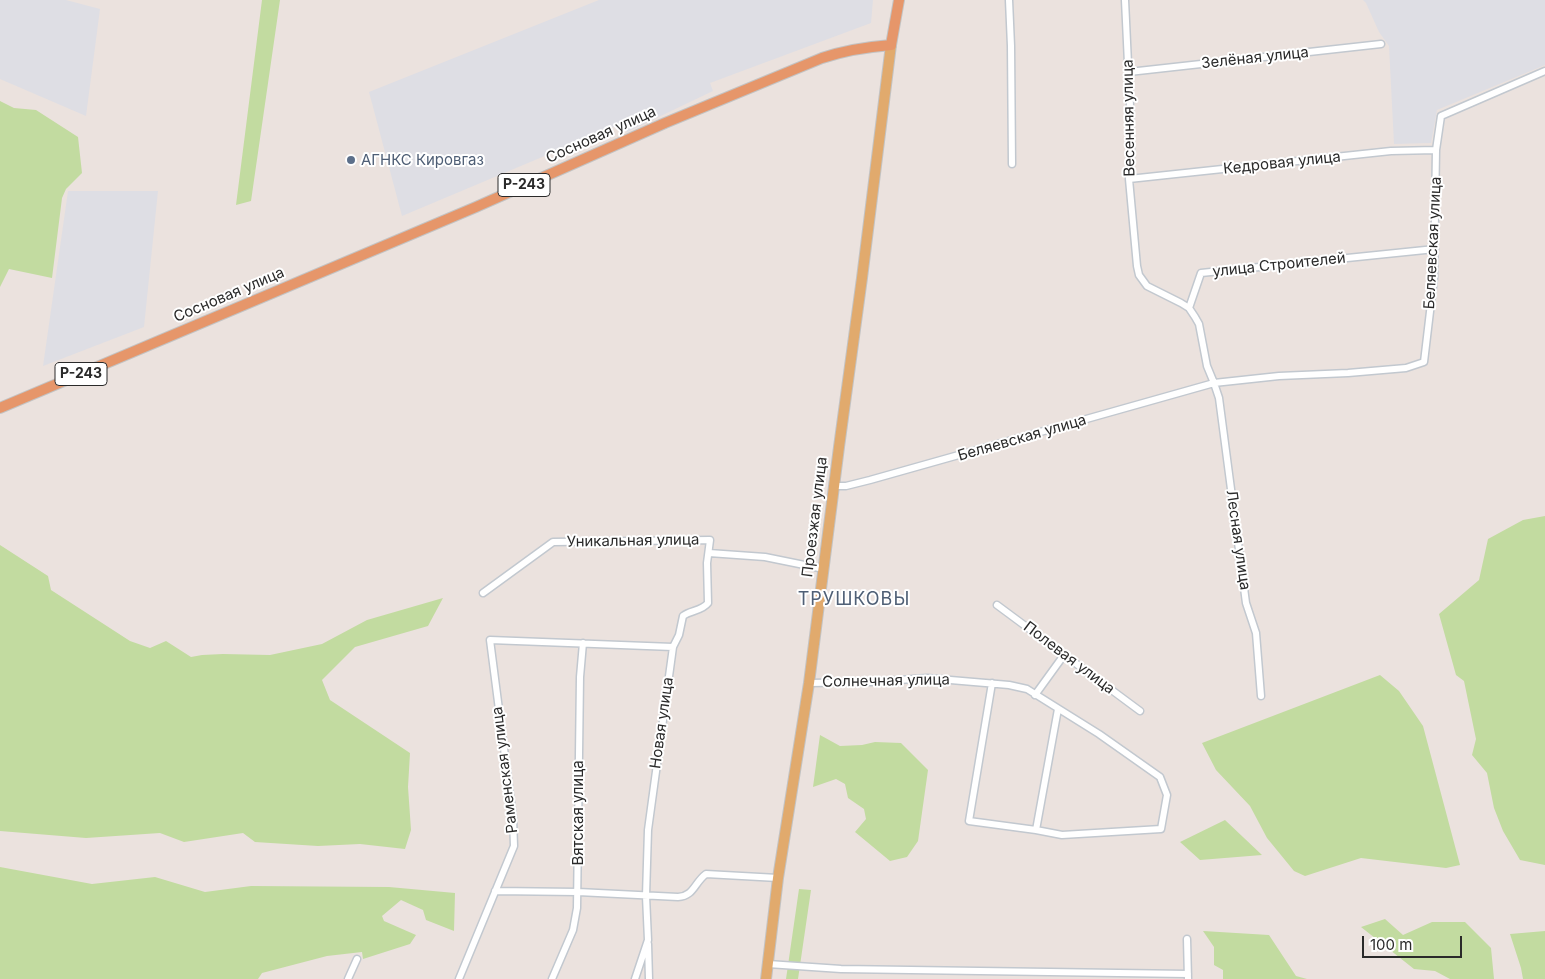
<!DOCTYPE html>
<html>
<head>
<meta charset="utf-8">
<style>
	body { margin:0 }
	#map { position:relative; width:1545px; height:979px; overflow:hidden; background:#ebe2de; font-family:Inter,sans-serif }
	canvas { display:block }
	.scale { position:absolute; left:1362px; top:936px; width:100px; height:22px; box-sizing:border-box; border:2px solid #2a2a2a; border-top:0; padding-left:6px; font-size:15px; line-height:18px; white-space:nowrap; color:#2a2a2a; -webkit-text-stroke:4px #fff; paint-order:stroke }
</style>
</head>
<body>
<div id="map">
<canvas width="1545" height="979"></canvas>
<div class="scale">100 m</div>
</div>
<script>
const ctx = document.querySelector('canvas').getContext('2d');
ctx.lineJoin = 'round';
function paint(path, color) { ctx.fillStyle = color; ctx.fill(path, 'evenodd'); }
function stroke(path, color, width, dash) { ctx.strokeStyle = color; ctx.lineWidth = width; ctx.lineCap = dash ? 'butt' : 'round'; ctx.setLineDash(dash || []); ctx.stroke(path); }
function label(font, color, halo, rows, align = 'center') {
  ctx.font = font + ' Inter,sans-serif'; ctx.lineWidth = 4; ctx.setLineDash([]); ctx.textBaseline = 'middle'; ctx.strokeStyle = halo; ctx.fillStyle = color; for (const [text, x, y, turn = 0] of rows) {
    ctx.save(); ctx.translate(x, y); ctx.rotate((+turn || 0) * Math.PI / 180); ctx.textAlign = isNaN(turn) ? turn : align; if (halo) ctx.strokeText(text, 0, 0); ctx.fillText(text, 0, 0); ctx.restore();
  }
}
paint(new Path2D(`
	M0,0H66L100,9L86,116L0,79Z
	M599,0H873L871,23L710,83L713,91L627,132L623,123L402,216L369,92Z
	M1363,0H1545V65L1437,110L1431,143L1394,144L1389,46L1379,32L1366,3Z
	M68,191H158L144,327L43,366Z`), '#dedee4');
paint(new Path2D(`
	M262,0H280L251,201L236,205Z
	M0,101L14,108L36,110L78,137L82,173L66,189L62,198L52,278L9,269L0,287Z
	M1545,516V865L1520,860L1503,831L1494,808L1487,773L1472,755L1476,739L1464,681L1456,675L1439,614L1479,580L1488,539L1523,520Z
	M0,545L48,576L51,590L130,641L150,648L166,641L191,657L202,655L223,654L270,655L322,644L367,620L443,598L428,626L355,647L322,680L330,700L410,753L408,787L411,830L405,849L360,844L318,846L255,842L243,833L184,842L160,833L86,838L0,831Z
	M1380,675L1399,691L1423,726L1460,865L1446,868L1361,858L1305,876L1294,871L1267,838L1250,806L1216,770L1202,743Z
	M820,735L840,746L862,745L875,742L901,743L928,770L918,841L907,857L890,861L855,832L866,819L864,809L848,798L845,784L836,779L813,787Z
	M1225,820L1262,855L1200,860L1180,842Z
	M0,867L92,884L155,877L205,892L251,886L389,887L455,893L454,931L426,920L423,910L401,900L382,916L384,921L416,935L410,944L363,959L362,952L327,956L262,973L258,979H0Z
	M799,889L811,890L798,979H786Z
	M1385,919L1403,935L1432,922H1465L1491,948L1494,979H1450L1435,971L1414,969L1361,927Z
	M1203,931L1269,935L1296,976L1307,979H1223V970L1214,965V947Z
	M1545,931V979H1523L1521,968L1510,934Z`), '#c2dba0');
const minor = new Path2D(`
	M1009,0L1011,46L1012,164
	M1125,0L1130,106L1131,154L1129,179L1137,266L1139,275L1147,286L1181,303L1189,308L1195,317L1199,324L1207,366L1214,383L1219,398L1246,603L1256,633L1261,696
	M1129,72L1381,44
	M1129,179L1391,151L1436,150
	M1189,308L1201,273L1435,249
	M835,486H846L870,480L1214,383L1279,376L1348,373L1406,368L1424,362L1434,278L1436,150L1441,116L1545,71
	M709,553L765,557L824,569
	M483,593L553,542L710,540L707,563L708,603C702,611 691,610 683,616L679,635L673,647
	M997,605L1140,711
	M809,683L871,682L927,678L1009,685L1027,689L1099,734L1160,777L1167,795L1161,829L1062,835L1036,830L969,821L992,683
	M1035,695L1064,655
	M1036,830L1058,709
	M495,891L578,892L678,897C694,896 694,883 706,874L778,878
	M1187,939L1188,979
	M648,944L649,979
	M768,964L841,969L1188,974
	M348,979L357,959
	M459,979L514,846L513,818L490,640L673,647L648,830L646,896L648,940L635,979
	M552,979L573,930L577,908L580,677L583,643`);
const primary = new Path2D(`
	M766,979L778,878L809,683L839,447L862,278L891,45`);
const trunk = new Path2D(`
	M0,408L476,207L665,123L822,58C846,50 865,47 891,45L899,0`);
stroke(minor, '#c2c8cf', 9);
stroke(primary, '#c3c3c3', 12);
stroke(trunk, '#c3c3c3', 12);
stroke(minor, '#fff', 6);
stroke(primary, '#e1aa6d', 10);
stroke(trunk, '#e6966a', 10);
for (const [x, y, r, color] of [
	[351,160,5,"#5c6f8a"]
]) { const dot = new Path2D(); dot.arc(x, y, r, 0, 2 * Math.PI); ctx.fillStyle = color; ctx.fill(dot); stroke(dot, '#fff', 2); }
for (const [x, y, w] of [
	[524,185,52],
	[81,374,52]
]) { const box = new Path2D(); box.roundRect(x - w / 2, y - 11.5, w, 23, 4); ctx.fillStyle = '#fff'; ctx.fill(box); stroke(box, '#2a2a2a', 1); }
label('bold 14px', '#2a2a2a', null, [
	["Р-243",524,185],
	["Р-243",81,374]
]);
label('15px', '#2a2a2a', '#fff', [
	["Зелёная улица",1255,58,-6],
	["Весенняя улица",1129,118,-91],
	["Сосновая улица",601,135,-24],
	["Кедровая улица",1282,163,-6],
	["Беляевская улица",1433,243,-87],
	["улица Строителей",1279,265,-6],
	["Сосновая улица",229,295,-23],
	["Беляевская улица",1022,438,-16],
	["Проезжая улица",815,517,-83],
	["Лесная улица",1238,540,82],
	["Уникальная улица",633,541,-1],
	["Полевая улица",1069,658,37],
	["Солнечная улица",886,681,-1],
	["Новая улица",662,723,-82],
	["Раменская улица",505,770,-97],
	["Вятская улица",578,813,-90]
]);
label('15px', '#4e5e75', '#fff', [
	["АГНКС Кировгаз",361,160]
], 'left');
ctx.letterSpacing = '1px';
label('18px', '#506076', '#fff', [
	["ТРУШКОВЫ",854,600]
]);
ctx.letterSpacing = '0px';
</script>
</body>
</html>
